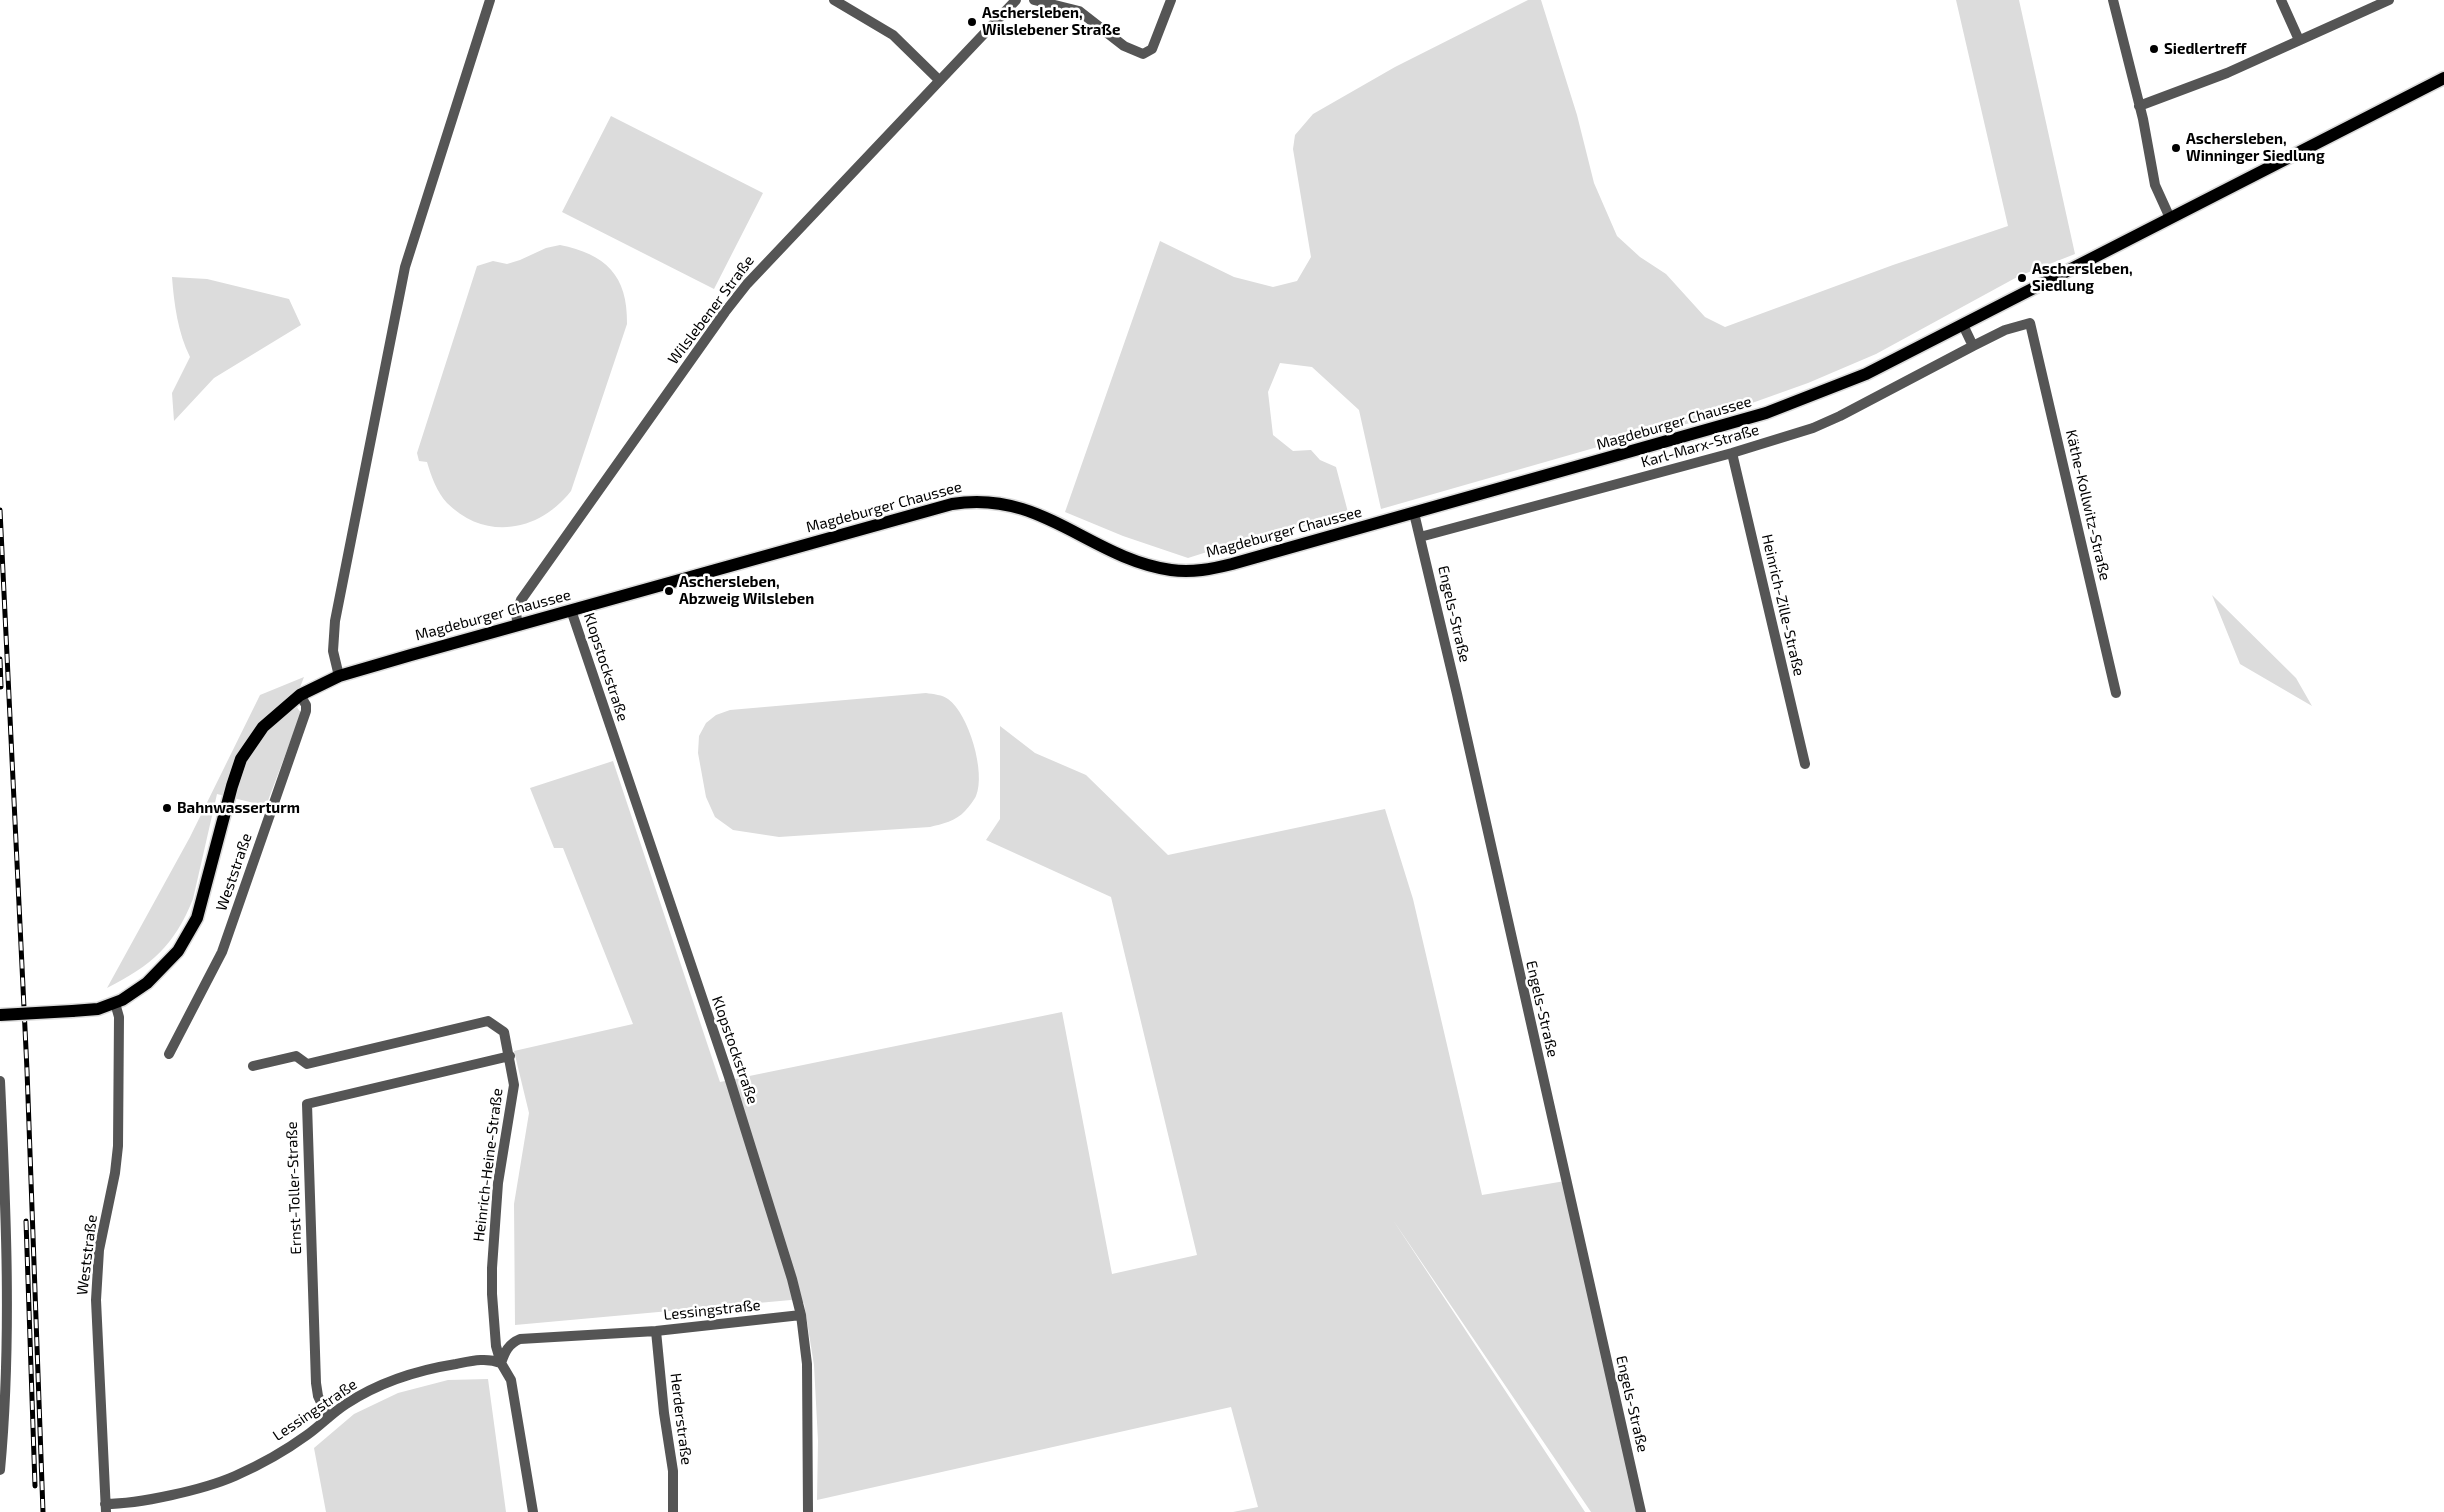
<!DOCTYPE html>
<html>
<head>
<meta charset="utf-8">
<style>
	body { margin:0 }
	canvas { display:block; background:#fff }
</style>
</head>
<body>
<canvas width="2444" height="1512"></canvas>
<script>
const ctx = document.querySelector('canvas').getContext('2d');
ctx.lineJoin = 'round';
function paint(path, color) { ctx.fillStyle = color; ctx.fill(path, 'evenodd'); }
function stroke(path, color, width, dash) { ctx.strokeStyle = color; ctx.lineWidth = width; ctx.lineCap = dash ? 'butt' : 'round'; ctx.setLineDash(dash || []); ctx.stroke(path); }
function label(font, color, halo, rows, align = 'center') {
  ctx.font = font + ' "Exo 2",sans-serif'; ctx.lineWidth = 5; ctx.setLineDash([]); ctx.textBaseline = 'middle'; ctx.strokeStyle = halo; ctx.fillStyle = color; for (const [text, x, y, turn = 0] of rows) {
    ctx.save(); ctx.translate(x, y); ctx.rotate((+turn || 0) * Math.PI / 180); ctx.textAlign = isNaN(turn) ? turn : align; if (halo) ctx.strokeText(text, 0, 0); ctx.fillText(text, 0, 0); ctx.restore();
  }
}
paint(new Path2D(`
	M1528,0H1541L1577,115L1594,183L1617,236L1640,257L1666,274L1705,317L1725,327L1893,265L2008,226L1956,0H2019L2075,254L2019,276L1876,354L1808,383L1710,418L1608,444L1381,509L1359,410L1312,367L1280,363L1268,392L1273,435L1293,451L1311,450L1320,460L1336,467L1349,516L1248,539L1188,558L1123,536L1065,512L1160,241L1234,277L1273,287L1297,281L1311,257L1293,149L1295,135L1313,114L1395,67Z
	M611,116L763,193L714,289L562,212Z
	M560,245C605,254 628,275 627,324L571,491C540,531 486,542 447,503C437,492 431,476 427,462L419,461L417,453L477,266L493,261L507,264L520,260L546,248Z
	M172,277L207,279L289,299L301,325L214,378L174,421L172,393L190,357C178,333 174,304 172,277Z
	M2212,595L2296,678L2312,706L2240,664Z
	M304,677L294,703L301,713L266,806L217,794L193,899C174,946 152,965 107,988L190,837L260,695Z
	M926,693C933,694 943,695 948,699C969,714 986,773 976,796C974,800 969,807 965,811C956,821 942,824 930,827L779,837L733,830L715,817L706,797L698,753L699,736L706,723L716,715L730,710Z
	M1000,726L1035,753L1086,775L1168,855L1385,809L1413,899L1482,1195L1565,1181L1641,1512H1591L1393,1220L1585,1512H1233L1258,1507L1231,1407L817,1500L818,1441L814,1365L804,1303L791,1300L515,1325L514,1204L529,1113L514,1051L633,1024L563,848H554L530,788L613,761L720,1082L1062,1012L1112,1274L1197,1255L1111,897L986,840L1000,819Z
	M488,1379L506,1512H326L314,1448L354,1414L398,1393L448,1380Z`), '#dcdcdc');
const primary = new Path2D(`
	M72,1011L98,1009L122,1000L147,983L178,951L197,918L232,786L241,759L263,727L300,695L339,676L411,655L952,504C1042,489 1089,558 1171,570C1192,573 1212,569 1232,564L1766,413L1866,374L2444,78`);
stroke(primary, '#dbdbdb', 15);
stroke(new Path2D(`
	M834,0L893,35L939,80
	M1034,0L1079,11L1124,46L1143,54L1152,49L1171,0
	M2113,0L2143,119L2155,185L2170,218
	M2281,0L2299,40
	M2139,106L2227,73L2389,0
	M1973,346L2005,330L2030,323L2116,693
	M1732,453L1805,764
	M1414,513L1457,694L1641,1512
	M1420,537L1732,453L1813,428L1840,416L1973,346L1963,325
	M571,610L729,1077L792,1279L801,1315L807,1364L808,1512
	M339,676L333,651L335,621L405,267L490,0
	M169,1054L222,952L306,711V705L300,695
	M253,1066L296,1056L307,1064L488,1021L504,1032L514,1085L498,1183L492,1268V1294L496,1346L501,1363L511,1380L533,1512
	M0,1081C6,1210 12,1341 0,1470
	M656,1331L664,1413L673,1471V1512
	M328,1418L318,1396L316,1383L307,1104L510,1056
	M105,1504C139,1504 203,1490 235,1476C260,1465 285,1451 307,1435C321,1425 332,1413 346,1404C378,1383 418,1370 456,1364C471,1361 486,1357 501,1363C505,1352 508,1344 520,1339L656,1331L801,1315
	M106,1512L96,1300L99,1250L115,1173L118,1146L119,1017L115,1003`), '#555', 10);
stroke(new Path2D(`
	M518,625L516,614L521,600L725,312L747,284L1016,0`), '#555', 10);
stroke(primary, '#000', 12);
const rail = new Path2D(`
	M0,510L27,1070L43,1512
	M0,659L1,687
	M26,1221L35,1486`);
stroke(rail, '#000', 5);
stroke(rail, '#fff', 3, [9]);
const primaryBridge = new Path2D(`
	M0,1015L72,1011`);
stroke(primaryBridge, '#dbdbdb', 15, []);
stroke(primaryBridge, '#000', 12);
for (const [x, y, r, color] of [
	[972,22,5,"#000"],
	[2154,49,5,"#000"],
	[2176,148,5,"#000"],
	[2022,278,5,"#000"],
	[669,591,5,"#000"],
	[167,808,5,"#000"]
]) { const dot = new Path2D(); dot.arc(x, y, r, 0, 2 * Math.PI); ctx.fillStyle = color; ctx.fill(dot); stroke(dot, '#fff', 2); }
label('bold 15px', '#000', '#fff', [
	["Aschersleben,",982,13],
	["Wilslebener Straße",982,30],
	["Siedlertreff",2164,49],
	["Aschersleben,",2186,139],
	["Winninger Siedlung",2186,156],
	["Aschersleben,",2032,269],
	["Siedlung",2032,286],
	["Aschersleben,",679,582],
	["Abzweig Wilsleben",679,599],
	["Bahnwasserturm",177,808]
], 'left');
label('15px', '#000', '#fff', [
	["Wilslebener Straße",711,310,-53],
	["Magdeburger Chaussee",1674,423,-16],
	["Karl-Marx-Straße",1700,446,-16],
	["Käthe-Kollwitz-Straße",2088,505,77],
	["Magdeburger Chaussee",884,507,-15],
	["Magdeburger Chaussee",1284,532,-15],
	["Heinrich-Zille-Straße",1783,605,77],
	["Engels-Straße",1454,614,77],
	["Magdeburger Chaussee",493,615,-15],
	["Klopstockstraße",606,667,72],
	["Weststraße",234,872,-71],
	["Engels-Straße",1542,1009,77],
	["Klopstockstraße",735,1050,71],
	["Heinrich-Heine-Straße",488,1165,-83],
	["Ernst-Toller-Straße",294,1188,-92],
	["Weststraße",87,1255,-83],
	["Lessingstraße",712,1310,-6],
	["Engels-Straße",1632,1404,77],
	["Lessingstraße",315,1410,-34],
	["Herderstraße",681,1419,83]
]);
</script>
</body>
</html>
